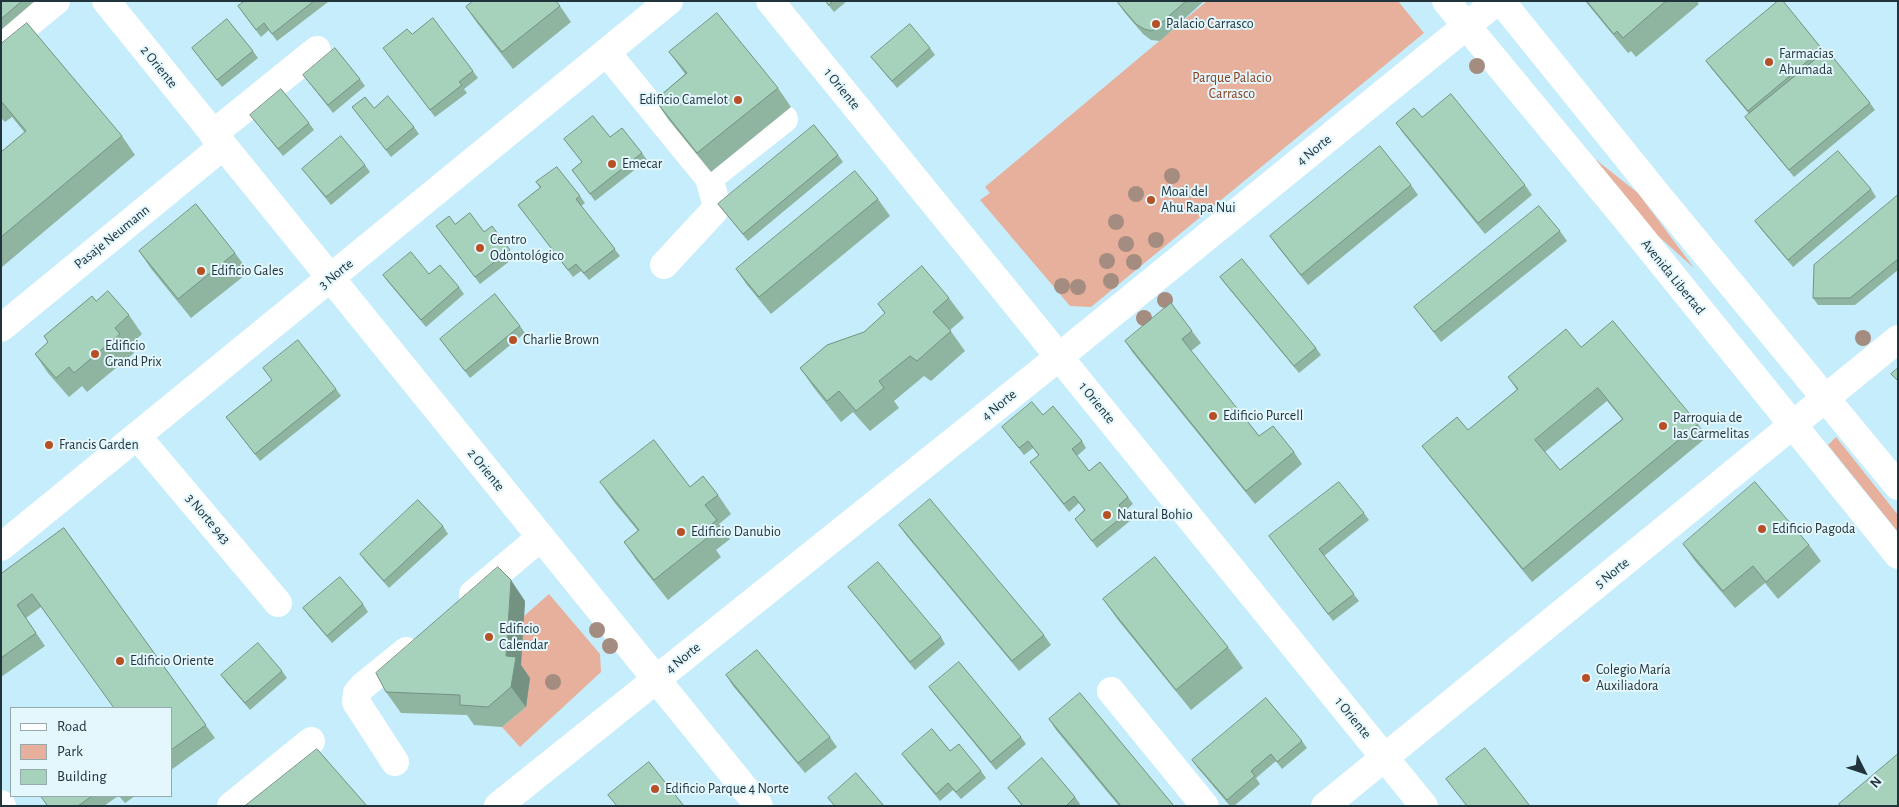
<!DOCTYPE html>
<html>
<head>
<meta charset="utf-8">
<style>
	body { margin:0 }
	#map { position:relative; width:1899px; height:807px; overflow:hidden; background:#c6edfb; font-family:"Alegreya Sans",sans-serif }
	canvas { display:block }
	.frame { position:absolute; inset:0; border:2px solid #21343b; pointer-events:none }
	.legend { position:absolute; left:10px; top:707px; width:162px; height:90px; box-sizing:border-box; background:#e3f7fd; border:1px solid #95a9af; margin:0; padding:6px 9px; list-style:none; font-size:15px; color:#21343b }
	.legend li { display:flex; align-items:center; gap:10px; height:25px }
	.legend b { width:25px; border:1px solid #95a9af }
	.north { position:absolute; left:1839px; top:747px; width:50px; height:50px; -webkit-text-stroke:4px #e3f7fd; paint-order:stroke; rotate:131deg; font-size:14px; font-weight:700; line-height:20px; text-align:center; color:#21343b }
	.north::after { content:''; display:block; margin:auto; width:18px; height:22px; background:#21343b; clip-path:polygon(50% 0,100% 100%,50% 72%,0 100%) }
</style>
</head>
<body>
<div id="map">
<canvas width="1899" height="807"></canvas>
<div class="frame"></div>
<ul class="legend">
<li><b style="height:6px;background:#fff"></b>Road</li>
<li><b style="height:14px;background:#e7b09c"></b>Park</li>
<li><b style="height:14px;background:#a6d1ba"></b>Building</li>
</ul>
<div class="north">N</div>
</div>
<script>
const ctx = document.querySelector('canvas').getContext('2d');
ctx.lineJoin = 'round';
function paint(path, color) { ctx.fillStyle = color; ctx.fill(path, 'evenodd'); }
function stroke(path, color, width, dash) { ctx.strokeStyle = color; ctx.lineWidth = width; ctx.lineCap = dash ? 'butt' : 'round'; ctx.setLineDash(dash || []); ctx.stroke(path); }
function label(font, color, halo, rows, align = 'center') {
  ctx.font = font + ' "Alegreya Sans",sans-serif'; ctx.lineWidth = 4; ctx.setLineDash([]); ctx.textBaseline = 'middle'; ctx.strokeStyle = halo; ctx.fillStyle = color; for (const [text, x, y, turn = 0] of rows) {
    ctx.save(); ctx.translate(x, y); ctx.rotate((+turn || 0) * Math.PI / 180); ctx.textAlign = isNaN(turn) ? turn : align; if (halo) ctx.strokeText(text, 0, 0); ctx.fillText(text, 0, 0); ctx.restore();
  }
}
paint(new Path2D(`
	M1207,1H1398L1424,33L1091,307L1070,306L980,200L990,193L985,187Z
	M1595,159L1638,193L1694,268L1657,235Z
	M1836,437L1898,515V532L1828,445Z
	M549,594L600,654L601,672L520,747L502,727L526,707L520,676L524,616Z`), '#e7b09c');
stroke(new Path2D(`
	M106,1L759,806
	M770,1L1424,806
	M1,46L56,1
	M607,53L709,178L784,119
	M213,134L317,50
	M664,265L714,211L716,203L709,178
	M1,328L223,146
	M137,436L278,603
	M1,547L669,1
	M473,594L541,537
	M1111,691L1205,806
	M395,762L356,702L357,693L363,686L406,651
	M231,806L311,741
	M498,806L1059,357L1497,1
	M1325,806L1898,339`), '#fff', 28);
stroke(new Path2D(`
	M1446,1L1628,221L1898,555
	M1501,1L1660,198L1898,486
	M1,804L2,806`), '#fff', 28);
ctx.fillStyle = '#a58c81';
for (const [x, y] of [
	[1477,66],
	[1172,176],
	[1136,194],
	[1116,222],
	[1156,240],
	[1126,244],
	[1107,261],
	[1134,262],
	[1111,281],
	[1062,286],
	[1078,287],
	[1165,300],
	[1144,318],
	[1863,338],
	[597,630],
	[610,646],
	[553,682]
]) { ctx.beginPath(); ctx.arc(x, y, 8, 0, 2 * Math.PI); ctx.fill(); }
paint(new Path2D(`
	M1,1H35L1,30Z
	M245,1H327L328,2L277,41L269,30L261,37L243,13Z
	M825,1H847L834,12Z
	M1119,1H1204L1160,41L1151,40L1143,34L1125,13L1118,3Z
	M1585,1H1697L1699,4L1636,57L1631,51L1628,53Z
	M560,6L571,22L513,69L477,23L466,7Z
	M412,34L473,71L478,78L464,89L467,93L435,117L388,55Z
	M1,44L122,136L135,155L2,267L1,152L25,133L12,117L5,122L1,118Z
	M192,48L253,51L258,58L222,87Z
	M930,48L935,55L897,88L871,57Z
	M1822,49L1870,103L1875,110L1794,177L1750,124L1745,117L1749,114L1711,68L1706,61Z
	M669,52L778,88L791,107L711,172L668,119L655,100L685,74Z
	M303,75L360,79L365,86L333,113Z
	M352,107L374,108L414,127L419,134L391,157Z
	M250,115L309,123L314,130L283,156Z
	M1422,117L1525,185L1532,195L1485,234L1403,133L1396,123Z
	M610,137L642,153L647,160L595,201L572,170L582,162L564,139Z
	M838,155L843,162L748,241L718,204Z
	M365,165L370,172L331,205L302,169Z
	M536,182L580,196L585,203L581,206L620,256L589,280L581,271L573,277L518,205L540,188Z
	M1411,185L1418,195L1308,285L1277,246L1270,236Z
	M1871,189L1876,197L1793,267L1760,228L1755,221Z
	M1898,195V270L1855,305H1818L1813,298Z
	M878,199L890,216L771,314L747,285L736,269Z
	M455,224L484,232L492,226L515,257L480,284L441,233Z
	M1560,231L1567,241L1441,342L1414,307Z
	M139,251L235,253L249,272L191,318L152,270Z
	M429,274L459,287L464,294L426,327L388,282L383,275Z
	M1220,277L1316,348L1321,355L1299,373L1225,284Z
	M949,298L964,318L950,330L965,351L931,381L924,376L894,401L899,408L870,431L853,412L841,422L814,388L800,368L864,332L885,314L878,304Z
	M96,301L129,315L142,334L129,346L134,353L87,392L82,386L69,397L48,373L35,354L48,342L44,336Z
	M520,326L525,333L470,378L440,339Z
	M1192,331L1201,343L1191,351L1259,436L1294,452L1302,464L1255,504L1133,353L1125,341Z
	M1581,347L1698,424L1707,437L1532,582L1431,458L1422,446L1468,430L1517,390L1508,377ZM1607,401L1622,419L1560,470L1545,452Z
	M263,368L336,389L341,396L260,461L226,417L272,380Z
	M1043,415L1082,441L1086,448L1077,456L1089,471L1128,497L1133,504L1124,512L1130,521L1097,548L1075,519L1084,510L1079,503L1069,512L1030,462L1039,456L1033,448L1024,455L1002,427Z
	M600,482L690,487L718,495L731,514L719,524L730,539L716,550L721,557L668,600L637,561L624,542L638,531L614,502Z
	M1364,513L1369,520L1324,556L1359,601L1333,621L1269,536Z
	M899,525L1044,635L1051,645L1019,671L906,535Z
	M443,526L448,534L389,588L365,561L360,554Z
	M64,528L215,738L171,770V708L41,607L26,618L45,646L1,677V574Z
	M1683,544L1809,545L1821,561L1778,599L1765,583L1735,608L1695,561Z
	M848,587L941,637L945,644L915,670Z
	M1103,599L1228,647L1243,668L1191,710L1118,620Z
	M525,601L521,665L530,678L526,707L502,727L474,725L467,715L401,713L386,692Z
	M363,604L368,612L332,643L308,615L303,608Z
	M282,671L287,678L250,710L226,682L221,675Z
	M726,675L830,737L837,747L805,773L733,686Z
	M929,687L1021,737L1026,744L996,770L934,694Z
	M1049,719L1174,806H1119L1056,730Z
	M1302,741L1307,748L1282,769L1276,761L1256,778L1260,784L1234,806H1230L1197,767L1192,760Z
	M950,751L981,771L986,778L961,799L953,790L940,801L907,761L902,754Z
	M1008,788L1075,797L1080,804L1079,806H1022Z
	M41,796H118L104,806H48Z
	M119,796H135L125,803Z`), '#8fb4a0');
paint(new Path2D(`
	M511,580L525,601L521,665L530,678L526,707L511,687L506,656Z`), '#749282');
const building = new Path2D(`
	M1,1H22L1,19Z
	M245,1H314L272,34L264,23L256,30L238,6Z
	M473,1H556L560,6L502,52L466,7Z
	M826,1H833L829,5Z
	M1119,1H1186L1152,31L1144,29L1136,24L1118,3Z
	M1587,1H1666L1623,38L1617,31L1614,34Z
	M1778,1H1783L1822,49L1748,111L1706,61Z
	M717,13L778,88L697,153L655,100L687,73L669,52Z
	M433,18L473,71L459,82L462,85L430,110L383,48L407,29L412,34Z
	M227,19L253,51L217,80L192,48Z
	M27,23L122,136L1,237V152L26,131L1,101V44Z
	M910,24L930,48L892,81L871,57Z
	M335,48L360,79L328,105L303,75Z
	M1827,50L1870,103L1789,170L1745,117Z
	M281,89L309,123L278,149L250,115Z
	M1451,94L1525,185L1478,223L1396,123L1414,108L1422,117Z
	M388,96L414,127L386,150L352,107L365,97L374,108Z
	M593,116L610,137L622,128L642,153L590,194L572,170L582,162L564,139Z
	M814,125L838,155L743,234L718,204Z
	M341,136L365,165L326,197L302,169Z
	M1380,146L1411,185L1301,275L1270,236Z
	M1838,151L1871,189L1788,260L1755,221Z
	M557,167L580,196L576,199L615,249L584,273L576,264L568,270L518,205L541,187L536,182Z
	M855,171L878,199L759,297L736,269Z
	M1898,195V259L1850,298H1813L1814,265Z
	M196,204L235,253L178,299L139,251Z
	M1539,206L1560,231L1434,332L1414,307Z
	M470,213L484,232L492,226L510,250L475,277L436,226L449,216L455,224Z
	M411,252L429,274L440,265L459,287L421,320L383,275Z
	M1242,259L1316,348L1294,366L1220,277Z
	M922,266L949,298L933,312L951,331L917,361L910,356L879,381L884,388L856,411L839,391L827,401L800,368L827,345L864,332L885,313L878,304Z
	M108,291L129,315L115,328L120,334L74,373L69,367L56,378L35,354L48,342L44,336L92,296L96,301Z
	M495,294L520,326L465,371L440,339Z
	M1171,303L1192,331L1182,339L1259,436L1273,426L1294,452L1246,491L1125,341Z
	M1613,321L1698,424L1523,569L1422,446L1457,417L1468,430L1518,389L1508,377L1566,329L1581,347ZM1598,388L1623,419L1560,470L1535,440Z
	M298,340L336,389L255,454L226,417L272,380L263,368Z
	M1898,368V381L1891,374Z
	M1032,402L1043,415L1053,406L1082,441L1072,449L1089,471L1100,462L1128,497L1119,505L1126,514L1092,541L1075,519L1085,510L1074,496L1064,504L1030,462L1039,455L1028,441L1019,448L1002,427Z
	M654,440L690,487L703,476L718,495L705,505L717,520L702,532L707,538L654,580L624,542L639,530L600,482Z
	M1339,482L1364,513L1319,549L1354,594L1328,614L1269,536Z
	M1755,482L1809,545L1766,582L1753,566L1723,591L1683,544Z
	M930,499L1044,635L1012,661L899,525Z
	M418,500L443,526L384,581L360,554Z
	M64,528L206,725L171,750V708H114L32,594L17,605L36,633L1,658V574Z
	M1155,557L1228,647L1176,690L1103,599Z
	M878,562L941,637L910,662L848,587Z
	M498,567L511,580L506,656L516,657L511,687L488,707L460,705V695L386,692L376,673Z
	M340,577L363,604L327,636L303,608Z
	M258,643L282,671L245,703L221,675Z
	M757,650L830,737L798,763L726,675Z
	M959,662L1021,737L991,762L929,687Z
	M1080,693L1174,806H1121L1049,719Z
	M1266,698L1302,741L1277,762L1271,754L1251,771L1255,776L1227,800L1192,760Z
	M932,729L950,751L959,744L981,771L956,792L948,783L936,794L902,754Z
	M1485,748L1530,806H1467L1446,779Z
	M317,749L367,806H245Z
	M1898,754V806H1841L1839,804Z
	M1042,758L1075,797L1066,806H1023L1008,788Z
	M649,762L684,806H617L608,795Z
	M856,773L884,806H835L828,798Z
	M41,796H92L78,806H48Z`);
paint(building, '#a6d1ba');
stroke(building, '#749282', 1);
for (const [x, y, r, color] of [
	[1156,24,5,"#b65025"],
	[1769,62,5,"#b65025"],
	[738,100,5,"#b65025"],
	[612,164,5,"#b65025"],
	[1151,200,5,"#b65025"],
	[480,248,5,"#b65025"],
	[201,271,5,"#b65025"],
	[513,340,5,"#b65025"],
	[95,354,5,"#b65025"],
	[1213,416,5,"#b65025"],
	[1663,426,5,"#b65025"],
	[49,445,5,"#b65025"],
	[1107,515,5,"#b65025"],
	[1762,529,5,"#b65025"],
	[681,532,5,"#b65025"],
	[489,637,5,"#b65025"],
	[120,661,5,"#b65025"],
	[1586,678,5,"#b65025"],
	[655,789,5,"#b65025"]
]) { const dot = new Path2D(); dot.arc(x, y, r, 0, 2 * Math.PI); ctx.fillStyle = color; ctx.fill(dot); stroke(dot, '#e3f7fd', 2); }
label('14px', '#21343b', '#e3f7fd', [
	["Palacio Carrasco",1166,24],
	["Farmacias",1779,54],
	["Ahumada",1779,70],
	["Edificio Camelot",728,100,"right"],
	["Emecar",622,164],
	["Moai del",1161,192],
	["Ahu Rapa Nui",1161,208],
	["Centro",490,240],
	["Odontológico",490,256],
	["Edificio Gales",211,271],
	["Charlie Brown",523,340],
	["Edificio",105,346],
	["Grand Prix",105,362],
	["Edificio Purcell",1223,416],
	["Parroquia de",1673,418],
	["las Carmelitas",1673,434],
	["Francis Garden",59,445],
	["Natural Bohio",1117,515],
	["Edificio Pagoda",1772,529],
	["Edificio Danubio",691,532],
	["Edificio",499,629],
	["Calendar",499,645],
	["Edificio Oriente",130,661],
	["Colegio María",1596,670],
	["Auxiliadora",1596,686],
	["Edificio Parque 4 Norte",665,789]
], 'left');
label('14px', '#21343b', '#e3f7fd', [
	["2 Oriente",159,67,51],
	["1 Oriente",842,89,51],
	["4 Norte",1314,150,-39],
	["Pasaje Neumann",112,237,-39],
	["3 Norte",336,274,-39],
	["Avenida Libertad",1673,277,51],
	["1 Oriente",1097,403,51],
	["4 Norte",999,405,-39],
	["2 Oriente",486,470,51],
	["3 Norte 943",208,519,50],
	["5 Norte",1612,573,-39],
	["4 Norte",683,658,-39],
	["1 Oriente",1353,718,51]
]);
label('14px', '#8a3d1d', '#e3f7fd', [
	["Parque Palacio",1232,78],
	["Carrasco",1232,94]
]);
</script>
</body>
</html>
